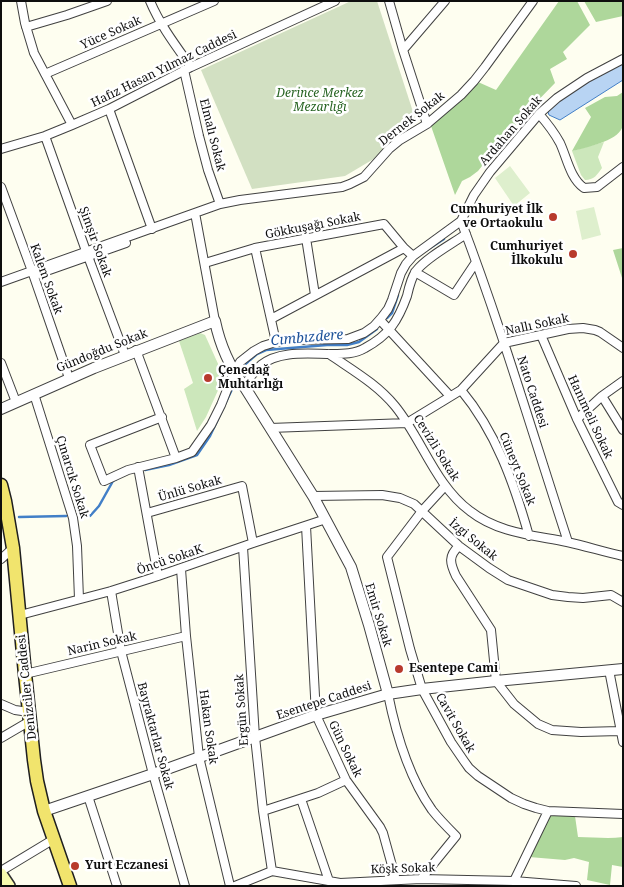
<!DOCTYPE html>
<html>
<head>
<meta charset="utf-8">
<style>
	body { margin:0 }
	#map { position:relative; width:624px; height:887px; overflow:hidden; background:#fefef0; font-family:"Noto Serif",serif }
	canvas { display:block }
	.frame { position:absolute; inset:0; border:2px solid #0e0e0e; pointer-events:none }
</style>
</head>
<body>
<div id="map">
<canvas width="624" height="887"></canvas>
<div class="frame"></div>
</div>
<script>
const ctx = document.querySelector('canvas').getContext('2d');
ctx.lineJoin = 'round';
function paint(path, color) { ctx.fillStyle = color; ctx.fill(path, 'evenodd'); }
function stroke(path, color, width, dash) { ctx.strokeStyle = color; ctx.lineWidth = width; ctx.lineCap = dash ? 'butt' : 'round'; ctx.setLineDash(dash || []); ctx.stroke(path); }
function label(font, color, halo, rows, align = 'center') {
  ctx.font = font + ' "Noto Serif",serif'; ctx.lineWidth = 5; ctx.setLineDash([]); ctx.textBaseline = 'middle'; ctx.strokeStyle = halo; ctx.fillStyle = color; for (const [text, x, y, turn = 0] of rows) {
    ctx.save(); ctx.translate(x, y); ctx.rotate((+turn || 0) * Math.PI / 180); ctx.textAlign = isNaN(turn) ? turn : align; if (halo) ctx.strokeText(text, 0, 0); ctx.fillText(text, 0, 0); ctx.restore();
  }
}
paint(new Path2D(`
	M604,142L598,157L602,168C597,175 594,180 585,180L581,175L572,151Z
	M200,333L205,335L224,377L206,417L197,431L184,389L193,383L179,341Z`), '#cce7bb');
paint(new Path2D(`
	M559,1H577L590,25L563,52L567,59L550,69L555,83L520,119L478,171L470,177L462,181L455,195L431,126L478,82L496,90Z
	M584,1H623V16L596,22Z
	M623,92C623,100 624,122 622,128C617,141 585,148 572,151L591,117L585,108L605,97L617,96Z
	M623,248V281L613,250Z
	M551,814L575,816L578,837C593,837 608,839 623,837V867L612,865L610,885L587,880L589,862L574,858L565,860L529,857Z`), '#aed79b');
paint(new Path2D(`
	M351,1H377L416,121L377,157L345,176L252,189L201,70Z`), '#d2e0c2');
paint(new Path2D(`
	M510,166L530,193L514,206L495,178Z
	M594,207L601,235L582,240L576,211Z`), '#deefcd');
const water = new Path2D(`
	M623,59V80L560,120L549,115L546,106Z`);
paint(water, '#b8d4f3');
stroke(water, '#427fc7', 1);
stroke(new Path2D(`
	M427,250L444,239
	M387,318L392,313L398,295
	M241,370L242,367L257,354L266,350L327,345H347L359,342L377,329
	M145,470L169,465L197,455L210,436L234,385
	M80,516H90L99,506L113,481L117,479
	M19,517L66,516`), '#427fc7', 2.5);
const minor = new Path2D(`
	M21,1L25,23L34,53L72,125
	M150,1C160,25 176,46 191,67
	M389,1L403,50L427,124
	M26,27L67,15L107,1
	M403,50L445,1
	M184,70L199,136L208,170L220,204
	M45,74L214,1
	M109,109L152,229
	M539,114C547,123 554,132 560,143C567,158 570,178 584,188L597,187L623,167
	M45,136L86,251L125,355
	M1,149L45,136L72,125L109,109L191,67L335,1
	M1,187L32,271L69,378
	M195,213L215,321
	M461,221C501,326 533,435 568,542
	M306,238L315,295
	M255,248L276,342
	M205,263L255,248L384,224L404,248L413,256
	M415,272L454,295L476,262
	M38,274L126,243
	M1,282L220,204L240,200L342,187L350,184L364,177L389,149L400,140L427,124L461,95L474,81L485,67L533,1
	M271,319L404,248
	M380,320L450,396
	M541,335L577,419L618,502L623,505
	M136,350L176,458
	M329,354C352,370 377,384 395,406C422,439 435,485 470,511C498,533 533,535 567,542C586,546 604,552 623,556
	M1,363L16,402
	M244,386C249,379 254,371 261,365C280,350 309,354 332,354C343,354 355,354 365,348C389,335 398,321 407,296C409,287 411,278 416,271C427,257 452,244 466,234
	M461,390C496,432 514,483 529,536
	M34,394L73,518L77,546L79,599
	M602,396L623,430
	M162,417L90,445L104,481L128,470L176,458L192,452L211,425L221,405L234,372L240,362L254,351L263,346L276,342L290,340L348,339L364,333L374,326L382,317L388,309L392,300L401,273L406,264L413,256L461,221L474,195L490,172L539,114L557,98L587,78L623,59
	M577,419L602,396L623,381
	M270,428L407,423L461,390L504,343L568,329L583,328L595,330L600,332L623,348
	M138,467L158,576
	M445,486L422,511L387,557L410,649L422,689L451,742L464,761L469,768L478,776L511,798L524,804L536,808L548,811L623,814
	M313,496L382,495L400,498L414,504L459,546L489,568L508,580L552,595L568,597L583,598L611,595L623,602
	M147,513L242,486L253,543
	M306,526L316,715L346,780L380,827L383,833L396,880
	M459,546C448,556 450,563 456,576L491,630L496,681L514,704L538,724L552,730L581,732L620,731
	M243,547L255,737L263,811L272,871
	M1,559L13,548
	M181,569L186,636L199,757L230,886
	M111,591L121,651L153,774L185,886
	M20,615L111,591L158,576L253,543L326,519
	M609,670L623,742
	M25,674L186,636
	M388,694C396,734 408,776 432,810C439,819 448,828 456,836L421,879
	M1,704L15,710L29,712
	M1,738L30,721
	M88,796L117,886
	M301,799L329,881
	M263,811L318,793L346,780
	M1,871L54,839
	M514,881L548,811
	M235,886L272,871L340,883L421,879L514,881L576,886`);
const tertiary = new Path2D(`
	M1,409L94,368L215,321C220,345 229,366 244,386L313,496L351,567L369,625L388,694
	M44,811L153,774L316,715L388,694L422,689L496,681L623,669`);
const secondary = new Path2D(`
	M1,874L9,886`);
const primary = new Path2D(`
	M1,485L5,501L13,548L25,674L34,760L37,781L44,811L70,886`);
stroke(minor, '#414141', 10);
stroke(tertiary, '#414141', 12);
stroke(secondary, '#303030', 14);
stroke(primary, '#1f1f1f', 15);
stroke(minor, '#fff', 8);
stroke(tertiary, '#fff', 10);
stroke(secondary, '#f8fbaf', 11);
stroke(primary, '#f1e46d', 12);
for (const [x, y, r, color] of [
	[553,217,5,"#b83a2d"],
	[573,254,5,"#b83a2d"],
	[208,378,5,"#b83a2d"],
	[399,669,5,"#b83a2d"],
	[75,866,5,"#b83a2d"]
]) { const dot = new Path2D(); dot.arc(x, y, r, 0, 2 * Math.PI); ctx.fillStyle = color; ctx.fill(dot); stroke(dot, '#fff', 2); }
label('12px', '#0e0e0e', '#fff', [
	["Yüce Sokak",111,33,-24],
	["Hafız Hasan Yılmaz Caddesi",164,69,-26],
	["Dernek Sokak",412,119,-38],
	["Ardahan Sokak",511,131,-49],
	["Elmalı Sokak",212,135,76],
	["Gökkuşağı Sokak",313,226,-11],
	["Şimşir Sokak",95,242,70],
	["Kalem Sokak",46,279,70],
	["Nallı Sokak",537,325,-12],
	["Gündoğdu Sokak",102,351,-22],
	["Nato Caddesi",532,392,72],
	["Hanımeli Sokak",590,417,65],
	["Cevizli Sokak",436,448,58],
	["Cüneyt Sokak",517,469,68],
	["Çınarcık Sokak",72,477,73],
	["Ünlü Sokak",190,489,-16],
	["İzgi Sokak",473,540,39],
	["Öncü SokaK",170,560,-19],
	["Emir Sokak",378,615,73],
	["Narin Sokak",102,644,-13],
	["Denizciler Caddesi",27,687,-96],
	["Esentepe Caddesi",324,701,-18],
	["Ergün Sokak",242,710,-94],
	["Cavit Sokak",455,723,60],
	["Hakan Sokak",208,727,82],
	["Bayraktarlar Sokak",155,736,75],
	["Gün Sokak",345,749,64],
	["Köşk Sokak",403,869,-2]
]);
label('italic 12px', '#266321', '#fff', [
	["Derince Merkez",320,94],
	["Mezarlığı",320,108]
]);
label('bold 12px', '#0e0e0e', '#fff', [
	["Cumhuriyet İlk",543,210,"right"],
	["ve Ortaokulu",543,224,"right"],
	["Cumhuriyet",563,247,"right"],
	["İlkokulu",563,261,"right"],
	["Çenedağ",218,371],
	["Muhtarlığı",218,385],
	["Esentepe Cami",409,669],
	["Yurt Eczanesi",85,866]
], 'left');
label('italic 14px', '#1d529a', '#fff', [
	["Cımbızdere",307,338,-5]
]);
</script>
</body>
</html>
